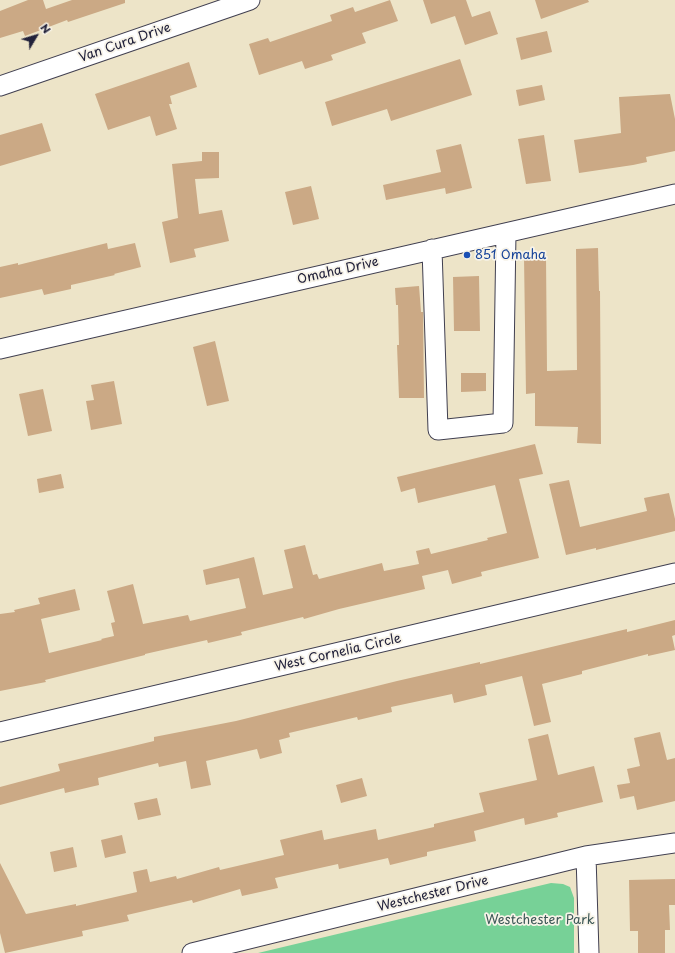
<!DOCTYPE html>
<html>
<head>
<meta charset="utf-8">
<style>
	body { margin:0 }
	#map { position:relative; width:675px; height:953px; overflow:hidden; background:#ede4c8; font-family:"Playpen Sans",sans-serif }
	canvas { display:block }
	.north { position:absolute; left:16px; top:16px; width:40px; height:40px; -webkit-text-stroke:3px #f7f3e8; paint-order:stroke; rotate:52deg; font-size:11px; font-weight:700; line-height:16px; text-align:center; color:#22223b }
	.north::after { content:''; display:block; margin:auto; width:14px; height:18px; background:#22223b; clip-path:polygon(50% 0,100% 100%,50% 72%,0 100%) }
</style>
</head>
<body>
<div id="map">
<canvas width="675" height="953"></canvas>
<div class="north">N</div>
</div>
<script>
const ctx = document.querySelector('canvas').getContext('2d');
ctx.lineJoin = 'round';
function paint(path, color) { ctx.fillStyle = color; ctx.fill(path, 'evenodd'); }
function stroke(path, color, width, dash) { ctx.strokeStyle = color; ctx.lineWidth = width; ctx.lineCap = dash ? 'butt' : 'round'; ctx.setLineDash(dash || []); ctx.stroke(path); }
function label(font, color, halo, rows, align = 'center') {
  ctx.font = font + ' "Playpen Sans",sans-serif'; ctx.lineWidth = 3.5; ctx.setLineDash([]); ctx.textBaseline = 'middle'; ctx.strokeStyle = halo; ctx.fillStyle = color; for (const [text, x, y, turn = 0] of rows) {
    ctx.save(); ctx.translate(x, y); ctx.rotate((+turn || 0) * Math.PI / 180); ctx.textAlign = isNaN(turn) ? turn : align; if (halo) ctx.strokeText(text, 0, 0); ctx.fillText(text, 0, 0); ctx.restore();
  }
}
paint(new Path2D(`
	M551,883L563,884L570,887L574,898V953H258Z`), '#77d197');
paint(new Path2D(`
	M28,0H43L46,9L72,0H125V3L68,22L67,20L25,36L23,31L0,38V11Z
	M390,0L398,21L362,33L366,43L331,55L333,60L305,69L302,61L259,75L249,44L268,38L270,42L332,21L330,15L353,7L355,12Z
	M423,0H466L472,17L490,11L498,34L465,45L455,16L431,24Z
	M535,0H588L589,2L541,19Z
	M547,31L552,52L521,60L516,38Z
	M460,59L472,95L391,121L387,109L332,126L325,102Z
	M189,62L197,87L170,96L172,104H169L177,129L156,136L150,116L108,130L95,94Z
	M542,85L545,100L519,106L516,90Z
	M670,94L675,119V151L646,157L647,162L633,165L579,173L574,140L621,133L619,97Z
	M42,123L51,151L0,166V135Z
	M544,135L551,181L526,184L518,139Z
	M461,144L472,188L446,194L445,188L386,200L383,185L441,172L436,150Z
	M202,152H219V178L195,179L199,214L222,210L229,241L194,249L196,257L170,263L162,222L178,218L172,164L202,161Z
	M311,186L319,219L293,225L285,192Z
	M107,243L108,249L135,243L141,267L114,274L115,275L71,285V289L44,295L42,289L0,298V267L18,263V265Z
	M598,248L599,291H600L601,444L577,443L578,427L535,426V393L526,394L524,257H546L547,371L577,370L576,249Z
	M479,276L480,331H454L453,277Z
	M419,286L421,312H423L424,398H399L397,345H399L398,305H396L395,288Z
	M215,341L229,401L207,406L193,347Z
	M461,373H486V391L461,392Z
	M114,381L122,424L91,430L86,401L94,400L91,385Z
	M43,389L52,431L28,436L19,394Z
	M535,444L543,474L519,479L539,558L481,572L482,576L452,584L448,570L422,576L425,589L339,609L304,619L303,617L241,632L242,635L208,643L207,640L145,654V655L45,680L46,682L0,691V614L15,612L14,610L40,604L38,598L75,589L80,610L41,619L49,653L102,640L101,639L114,636L111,623L115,622L107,591L133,584L143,624L188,615L190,621L246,608L239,578L206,585L203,570L235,562L254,557L263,595L293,588L284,550L305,545L313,575L317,574L319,579L382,563L384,571L419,564L416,551L429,548L431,554L488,540L487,538L507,533L495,485L418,503L415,488L401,492L397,477Z
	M61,474L64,488L39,493L37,479Z
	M569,480L580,527L647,511L644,498L669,493L675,519V531L596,550V548L566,555L549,484Z
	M675,620V635L672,636L675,650L648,656V654L582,671V674L542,684L551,722L534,726L522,676L485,685L487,695L454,703L452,694L391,707L392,712L358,720L357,717L289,733L290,737L279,740L282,753L260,759L257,749L206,761L211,785L191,789L186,761L159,767L158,763L98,778L99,785L65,793L64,788L0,805V787L60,771L58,764L154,741V737L236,721L397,681L480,662V664L627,629V632Z
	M660,732L667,760L675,758V801L637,810L634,796L620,799L617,785L630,783L627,769L640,766L634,738Z
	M548,734L558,775L594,766L603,802L557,813L558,817L525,825L524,818L474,831L476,841L427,852V856L390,865L388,858L339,869L338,864L275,878L278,888L242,896L240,889L193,903L192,900L127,915L129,921L82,931L83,936L5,953L0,933V863L26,914L76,904V906L137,892L133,872L147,869L150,882L176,876L177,879L219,867L220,870L284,855L280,840L322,830L324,840L376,829L378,840L434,827V824L484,812L479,793L537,780L528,739Z
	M362,778L367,796L341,803L336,785Z
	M157,798L161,815L138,820L134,803Z
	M122,835L126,853L105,858L101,840Z
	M73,847L77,867L54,872L50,852Z
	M675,879V905H669L670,930H665V953H638V931H630L629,880Z`), '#cba985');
const street = new Path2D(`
	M0,86L250,0
	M432,249L438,430L503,423L506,233
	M0,349L675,194
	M0,732L675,573
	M586,856L589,953
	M192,953L586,856L675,843`);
stroke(street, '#403f50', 21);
stroke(street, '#fff', 19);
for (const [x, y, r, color] of [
	[467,255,4,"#1a4fb4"]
]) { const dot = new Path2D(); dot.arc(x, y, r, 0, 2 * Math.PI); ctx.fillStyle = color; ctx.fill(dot); stroke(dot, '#f7f3e8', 1.5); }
label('13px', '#22223b', '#f7f3e8', [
	["Van Cura Drive",125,43,-19],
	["Omaha Drive",338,271,-13],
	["West Cornelia Circle",338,653,-13],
	["Westchester Drive",433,894,-14]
]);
label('13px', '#164399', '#f7f3e8', [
	["851 Omaha",475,255]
], 'left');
label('13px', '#3c5757', '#f7f3e8', [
	["Westchester Park",540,920]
]);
</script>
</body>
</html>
